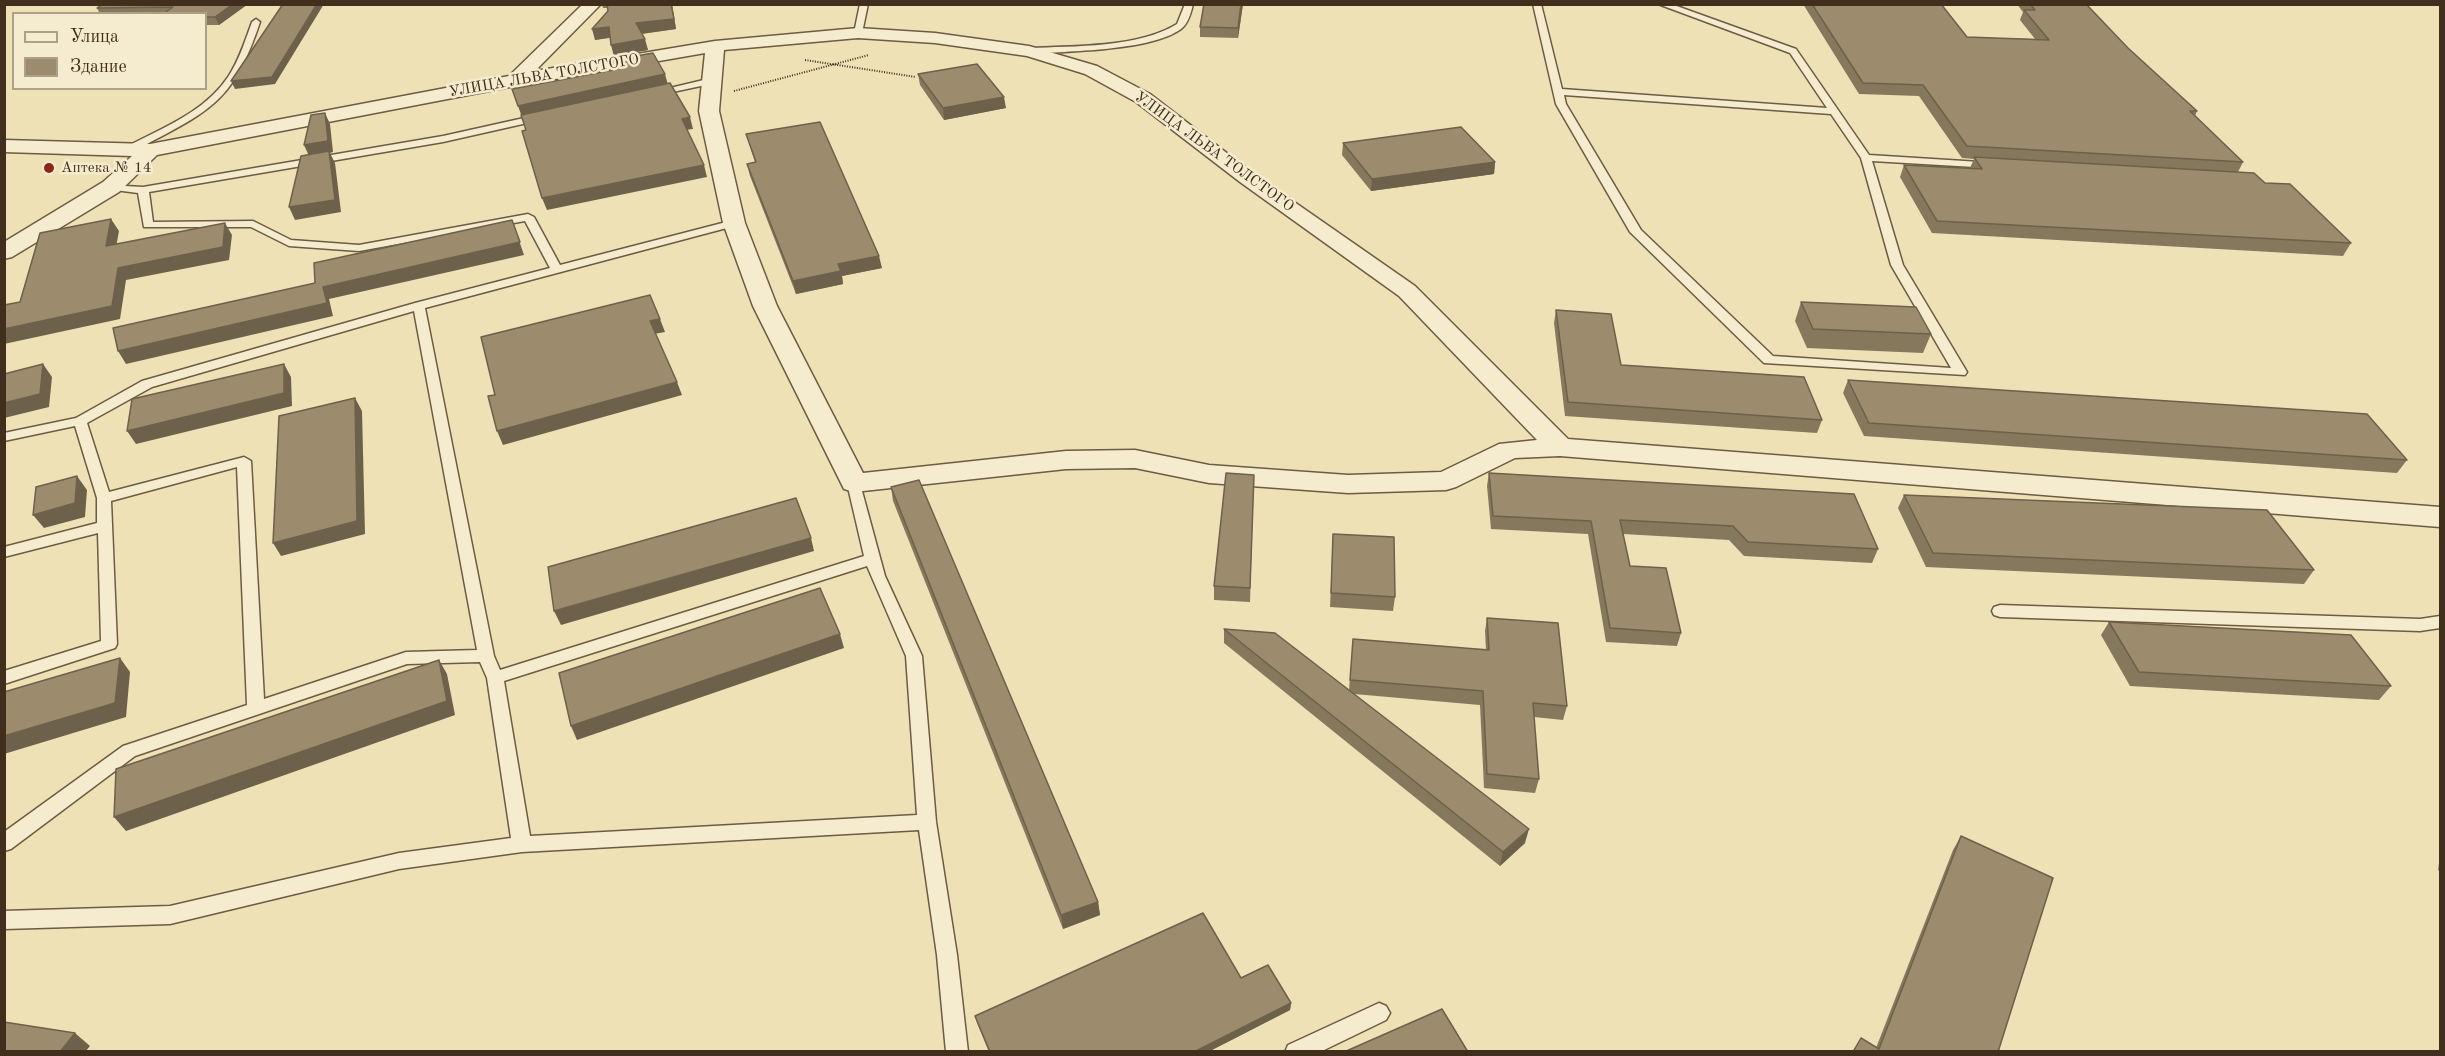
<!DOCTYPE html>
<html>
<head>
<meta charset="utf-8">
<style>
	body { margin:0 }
	#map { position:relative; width:2445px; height:1056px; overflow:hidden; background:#efe1b6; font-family:"Old Standard TT",serif }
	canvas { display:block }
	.frame { position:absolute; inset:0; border:6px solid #422e1c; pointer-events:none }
	.legend { position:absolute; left:12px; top:12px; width:195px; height:78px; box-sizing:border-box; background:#f5ecd0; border:2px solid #ada088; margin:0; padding:8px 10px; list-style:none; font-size:18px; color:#422e1c }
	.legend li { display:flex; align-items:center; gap:12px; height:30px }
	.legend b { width:30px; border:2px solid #ada088 }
</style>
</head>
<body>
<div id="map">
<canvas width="2445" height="1056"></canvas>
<div class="frame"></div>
<ul class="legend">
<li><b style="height:8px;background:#f5ecd0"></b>Улица</li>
<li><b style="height:16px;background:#9c8b6c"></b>Здание</li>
</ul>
</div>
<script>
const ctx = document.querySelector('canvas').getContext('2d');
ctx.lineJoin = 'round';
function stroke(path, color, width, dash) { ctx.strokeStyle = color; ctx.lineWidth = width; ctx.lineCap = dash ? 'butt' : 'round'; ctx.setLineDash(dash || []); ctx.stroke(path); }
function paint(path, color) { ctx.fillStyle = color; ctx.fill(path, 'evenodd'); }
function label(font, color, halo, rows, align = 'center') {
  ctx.font = font + ' "Old Standard TT",serif'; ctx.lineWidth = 5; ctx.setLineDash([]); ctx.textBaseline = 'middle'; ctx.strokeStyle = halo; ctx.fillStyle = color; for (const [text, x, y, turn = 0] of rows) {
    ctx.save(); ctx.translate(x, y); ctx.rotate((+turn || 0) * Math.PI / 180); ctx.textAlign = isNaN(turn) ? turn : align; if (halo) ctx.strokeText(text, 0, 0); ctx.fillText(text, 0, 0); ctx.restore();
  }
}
const service = new Path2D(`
	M860,4H868L862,33L858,36L854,33Z
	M1185,4H1193C1191,13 1188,24 1181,29C1151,51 1067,51 1029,54L1025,51L1029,48C1074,46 1138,48 1177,24Z
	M1533,4H1541L1562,89L1827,108L1790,53L1658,4H1671L1796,49L1869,155L1996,163L1997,165L1992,168L1872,161L1903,265L1967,372L1965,375L1764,363L1630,232L1556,104ZM1564,95L1831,114L1861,158L1891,265L1951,368L1773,356L1641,230L1566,104Z
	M256,19L260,22C232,106 208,111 134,151H126V147C162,128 205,112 228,77C239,61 245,41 252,22Z
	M712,78L717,81L715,83L654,96L649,93Z
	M542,114L547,117L545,119L443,142L149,192L153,222L253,221L291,240L359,245L528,214L534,217L560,265L730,221H738V225L425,308L494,656L500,670L864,556L847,483L849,480H859L885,576L922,656L936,822L957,955L968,1052H946L937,955L919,830L522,852L399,869L170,924L4,929V911L170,906L399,853L511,838L487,678L480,662L407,664L135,756L11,849L4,851V832L123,746L247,705L237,467L111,501L117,644L115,648L4,684V671L101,641L98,533L4,557V547L97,523V498L75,426L4,441V433L76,418L142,381L415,303L550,268L525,221L359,251L289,246L251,227H144L138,193L107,189V185L143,187L443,136ZM414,311L477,650L406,652L264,699L251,461L244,457L109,492L87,423L152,387ZM867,566L906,656L917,815L530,836L504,681Z
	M2000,605L2420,619L2440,616V628L2420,631L2000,617L1994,615L1992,611L1994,607Z
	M1379,1003L1386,1006L1390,1013L1386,1020L1320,1052H1285L1288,1045Z`);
const minor = new Path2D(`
	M583,4H601L535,71L715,41L858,28L935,33L1029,46L1097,66L1150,94L1254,174L1415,286L1568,439L2440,507V527L1560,456L1515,458L1456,487L1446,490L1348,493L1209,483L1135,468L1066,469L854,492L844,489L753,306L723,223L699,111L705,53L515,86L157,155L119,192L12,257L4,259V242L103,182L132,156L4,152V140L150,144L509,76ZM858,38L935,43L1027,56L1085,74L1136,102L1240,182L1399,296L1537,440L1499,444L1441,472L1348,475L1209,465L1135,450L1066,451L863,473L777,306L745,223L719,111L724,50Z`);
stroke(service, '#6d5b42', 3);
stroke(minor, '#6d5b42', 3);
stroke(new Path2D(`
	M805,60L916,77
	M734,91L869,55`), '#422e1c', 2, [1, 1.5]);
paint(service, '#f5ecd0');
paint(minor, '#f5ecd0');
paint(new Path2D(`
	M103,4H248L219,25H206V14H100L97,8Z
	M602,4H685L683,6H672L676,29L642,34L648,50L614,56L610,38L595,40L608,11L607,8H603Z
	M1243,4L1238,38L1200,37V27Z
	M1803,4H1941L1967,37L2035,39L2020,20L2023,12L2017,4H2086L2128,48L2197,111L2195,116L2243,162L2238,172L2265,183L2351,243L2343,256L1932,233L1900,177L1904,165L1970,168L1974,159L1962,158L1919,96L1859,94Z
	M918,74L1006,108L944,120L920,85Z
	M746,134L882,268L842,276L843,284L796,294L750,176L747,164L755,162Z
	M1343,143L1495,162L1494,174L1371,191L1342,155Z
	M1801,302L1931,334L1923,353L1807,348L1795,321Z
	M1556,310L1621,365L1822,420L1817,433L1565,416L1554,323Z
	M1848,380L2407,460L2397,473L1864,436L1843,393Z
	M1489,473L1878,549L1872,563L1744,556L1729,540L1623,534L1630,566L1681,633L1677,646L1606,642L1588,534L1491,529L1487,486Z
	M1254,475L1250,602L1214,600V586Z
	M891,487L1098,902L1100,915L1063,929L893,501Z
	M1904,495L2314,570L2304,584L1926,567L1898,508Z
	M1333,534L1395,597L1393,611L1330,607Z
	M1487,618L1567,706L1563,720L1534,717L1539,779L1535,793L1484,788L1480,705L1354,694L1525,843L1500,866L1224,643V629L1349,690L1353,639L1486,650L1485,631Z
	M2109,622L2391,686L2379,700L2130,686L2101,635Z
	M1961,836L1998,1052H1852L1861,1038L1876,1048L1953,850Z
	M2440,856V871L2438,870Z
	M1241,978L1291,1003L1290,1010L1208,1052H989L977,1023L975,1016Z`), '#86785d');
paint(new Path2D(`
	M233,4H248L219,25L215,17Z
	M317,4H324L275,84L235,89L231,81Z
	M672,4L676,29L639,34L636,23Z
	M1241,4H1243L1238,38V28Z
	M609,27L612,37L595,40L592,29Z
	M645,39L648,50L614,56L611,45Z
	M665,74L668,85L522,117L518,106Z
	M1004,97L1006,108L944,120L943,108Z
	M325,113L330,124L333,152L330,153L335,163L341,212L295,220L289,207L309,156L304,145Z
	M690,117L693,129L685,130L682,119Z
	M1495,162L1494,174L1371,191L1372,179Z
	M704,165L707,177L547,210L542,198Z
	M111,219L119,231L114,258L106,246Z
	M512,220L524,255L329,299L333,316L126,364L118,351L323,287Z
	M225,223L232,235L229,260L126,280L120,319L4,344V329L118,268Z
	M879,256L882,268L842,276L843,284L796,294L793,281L838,264Z
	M660,319L665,332L654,334L650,321Z
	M43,364L52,377L49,407L4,418V403Z
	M284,364L291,377L292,406L136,444L127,431Z
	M677,382L682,395L503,445L497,431Z
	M355,398L362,411L365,534L281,556L273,543Z
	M77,476L87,490L85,517L44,528L33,515Z
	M811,538L814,551L561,625L554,611Z
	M840,634L844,648L577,740L571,726Z
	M120,658L130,672L126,717L4,754V736Z
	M439,660L447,674L455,715L126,831L114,817Z
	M1529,829L1525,843L1500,866L1503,852Z
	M1098,902L1100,915L1063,929L1061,915Z
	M1291,1003L1290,1010L1208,1052H1194Z
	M75,1033L90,1046L85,1052H60Z`), '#6d614c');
const building = new Path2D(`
	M103,4H233L215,17H206V14H163L173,7L97,8Z
	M283,4H317L272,77L231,81Z
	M607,4H671L674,19L636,23L645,39L611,45L609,27L592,29L608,11Z
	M1204,4H1241L1238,28L1200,27Z
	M1812,4H1941L1967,37L2049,40L2024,10H2035L2030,4H2086L2128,48L2197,111H2190L2243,162L1967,146L1923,85L1863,83Z
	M653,53L665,74L518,106L512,89L613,70L612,60Z
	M977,64L1004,97L943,108L918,74Z
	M670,83L690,117L682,119L704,165L542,198L522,131L526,130L521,115Z
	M325,113L328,141L304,145L311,115Z
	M820,122L879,256L838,264L841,271L793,281L747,164L756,162L746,134Z
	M1461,127L1495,162L1372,179L1343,143Z
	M329,151L335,200L289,207L301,156Z
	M1974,157L2254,173L2265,183L2290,184L2351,243L1937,221L1904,165L1982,169Z
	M111,219L106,246L225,223L223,247L118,268L112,306L4,329V305L20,302L40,233Z
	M512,220L520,242L323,287L327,303L118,351L113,328L315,283L314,263Z
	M650,295L660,319L650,321L677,382L497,431L488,396L495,395L481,337Z
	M1801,302L1916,307L1931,334L1813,329Z
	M1556,310L1611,314L1621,365L1804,377L1822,420L1568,402Z
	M43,364L40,394L4,403V374Z
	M284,364V393L127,431L132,399Z
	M1848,380L2367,414L2407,460L1869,423Z
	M355,398L357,521L273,543L279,416Z
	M1226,473L1254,475L1250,588L1214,586Z
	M1489,473L1854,494L1878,549L1748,542L1733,526L1620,520L1630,566L1666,568L1681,633L1610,628L1591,521L1493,516Z
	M77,476L75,503L33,515L36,487Z
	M919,480L1098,902L1061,915L891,487Z
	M1904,495L2267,510L2314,570L1933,553Z
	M796,498L811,538L554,611L548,567Z
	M1333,534L1394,537L1395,597L1331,593Z
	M820,588L840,634L571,726L559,673Z
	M1487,618L1558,623L1567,706L1533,703L1539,779L1487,774L1483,691L1350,680L1353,639L1489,650Z
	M2109,622L2351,635L2391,686L2139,672Z
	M1224,629L1275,633L1529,829L1503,852Z
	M120,658L115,703L4,736V692Z
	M439,660L447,701L114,817L116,769Z
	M1961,836L2053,878L1998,1052H1853L1861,1038L1879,1049Z
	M1203,913L1241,978L1268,965L1291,1003L1194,1052H990L975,1016Z
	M1442,1009L1468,1052H1344Z
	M4,1022L75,1033L60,1052H4Z`);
paint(building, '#9c8b6c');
stroke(building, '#6d614c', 1.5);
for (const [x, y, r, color] of [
	[49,168,6,"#8f2418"]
]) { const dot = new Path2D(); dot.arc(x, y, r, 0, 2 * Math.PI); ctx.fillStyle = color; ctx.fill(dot); stroke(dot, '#f5ecd0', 2); }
label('15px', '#422e1c', '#f5ecd0', [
	["УЛИЦА ЛЬВА ТОЛСТОГО",544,76,-10],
	["УЛИЦА ЛЬВА ТОЛСТОГО",1214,152,36]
]);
label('15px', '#422e1c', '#f5ecd0', [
	["Аптека № 14",61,168]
], 'left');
</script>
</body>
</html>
